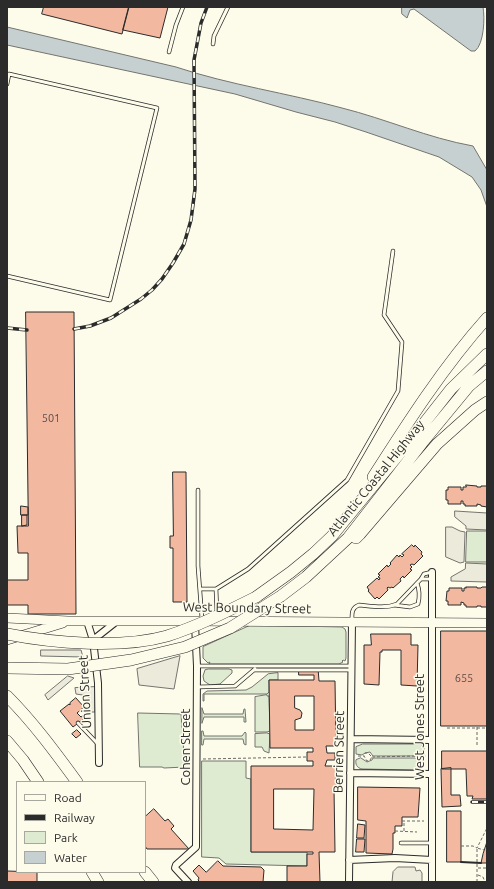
<!DOCTYPE html>
<html>
<head>
<meta charset="utf-8">
<style>
	body { margin:0 }
	#map { position:relative; width:494px; height:889px; overflow:hidden; background:#fdfbea; font-family:Ubuntu,sans-serif }
	canvas { display:block }
	.frame { position:absolute; inset:0; border:8px solid #2b2b2b; pointer-events:none }
	.legend { position:absolute; left:16px; top:781px; width:130px; height:92px; box-sizing:border-box; background:#fdfbea; border:1px solid #a9a89e; margin:0; padding:5px 7px; list-style:none; font-size:12px; color:#2b2b2b }
	.legend li { display:flex; align-items:center; gap:8px; height:20px }
	.legend b { width:20px; border:1px solid #a9a89e }
</style>
</head>
<body>
<div id="map">
<canvas width="494" height="889"></canvas>
<div class="frame"></div>
<ul class="legend">
<li><b style="height:5px;background:#fdfbea"></b>Road</li>
<li><b style="height:5px;background:#2b2b2b"></b>Railway</li>
<li><b style="height:11px;background:#deebd1"></b>Park</li>
<li><b style="height:11px;background:#c7d0d0"></b>Water</li>
</ul>
</div>
<script>
const ctx = document.querySelector('canvas').getContext('2d');
ctx.lineJoin = 'round';
function paint(path, color) { ctx.fillStyle = color; ctx.fill(path, 'evenodd'); }
function stroke(path, color, width, dash) { ctx.strokeStyle = color; ctx.lineWidth = width; ctx.lineCap = dash ? 'butt' : 'round'; ctx.setLineDash(dash || []); ctx.stroke(path); }
function label(font, color, halo, rows, align = 'center') {
  ctx.font = font + ' Ubuntu,sans-serif'; ctx.lineWidth = 3; ctx.setLineDash([]); ctx.textBaseline = 'middle'; ctx.strokeStyle = halo; ctx.fillStyle = color; for (const [text, x, y, turn = 0] of rows) {
    ctx.save(); ctx.translate(x, y); ctx.rotate((+turn || 0) * Math.PI / 180); ctx.textAlign = isNaN(turn) ? turn : align; if (halo) ctx.strokeText(text, 0, 0); ctx.fillText(text, 0, 0); ctx.restore();
  }
}
const green = new Path2D(`
	M467,531H487V562H466Z
	M251,625L342,627L345,629L346,632V658L345,661L343,660L342,661L343,662L339,664H209L210,662L208,663L203,658V647Z
	M209,669H229L232,670V673L220,684L210,685L204,681L203,676L205,670Z
	M278,673V680H269V692L267,694H204V701H203V694L207,691L246,690L252,687L268,674Z
	M267,695V696H269L270,731L267,732H255V697Z
	M202,708L204,714H243L244,709H245L246,722H244V717H204L202,723Z
	M138,713L181,714L185,767L164,768L162,767H140Z
	M202,731H203L204,736H242L245,732L246,733V745L244,744L243,739H204L203,745H202Z
	M267,733L270,734L269,753L264,751L262,747H255V734Z
	M363,744H421L424,748V755L420,753L415,756H373L370,752L365,753L362,755L356,754V747Z
	M361,758L367,762L372,760L373,758H415L418,760L424,758V766L420,769L416,770L362,769C357,768 355,764 356,760Z
	M202,761H246V778L251,779V852H307V866L226,864L219,858L202,857Z`);
paint(green, '#deebd1');
stroke(green, '#74746e', 1);
const parking = new Path2D(`
	M455,511L487,513V530L466,529V526L455,517Z
	M446,527H452L460,531L465,532L464,562L460,563L446,557Z
	M466,563L487,564V582L451,581V577L465,569Z
	M41,650H81L83,657L41,656Z
	M180,656L174,689L139,685L137,669Z
	M68,676L74,678L48,700L45,695Z
	M95,687V712H89V696L76,694L75,688Z
	M398,867H415L416,871L420,870L422,873V882H392L393,872Z`);
paint(parking, '#eceadb');
stroke(parking, '#74746e', 1);
const water = new Path2D(`
	M402,7H483C485,18 484,44 475,51H471L414,9L410,10L407,18L402,14Z
	M7,27L176,67C230,85 287,93 342,108C386,119 428,138 473,146L487,170V207L481,190L472,177L439,157L366,132L335,122L296,112L235,94L7,45Z`);
paint(water, '#c7d0d0');
stroke(water, '#74746e', 1);
const building = new Path2D(`
	M44,7H129L122,34L42,14Z
	M129,7H168L160,38L123,30Z
	M26,312H74L76,614H28V605H7V580H28V553H18L17,526H28Z
	M173,472H186L187,602H173V548H170V536H173Z
	M466,485L477,486V487H481V486H487V507L481,506V505L477,504V506H465V504H463V501H461V504H448V500H446V490H448V487H461V490H463V487H466Z
	M21,506L28,507V515H21Z
	M22,515H27V525L22,526Z
	M412,545L414,547L415,545L422,552L421,554L423,556L414,565L412,564L410,565L412,567L410,569L412,570L404,578L403,576L400,579L401,581L393,588L392,587L390,588L388,587L387,588L388,590L379,599L377,597L375,599L368,591L369,590L367,587L377,578L379,580L380,578L378,577L380,575L378,574L387,565L388,567L391,564L390,563L397,555L399,557L400,555L402,557L404,555L402,554Z
	M466,587H477V588H481L482,587H487V607H481V606H477V607H466V605H464V603L461,602V605H448V601H446L447,591H449V588H462V591H464V588H466Z
	M441,631H487V726H441Z
	M371,634H411V645H418L417,686L401,685V650H382V652H380L379,685L364,684V645H371Z
	M299,668H318L319,681H335L336,746H326L327,753H335V760H327L325,766H336V789H334L335,852H319L320,882H287V866H307V854H313V852H251V766H313V761H307V752H313V748H270L269,680H314V675H299ZM295,696H314V730H295V720L301,718L302,713L300,710L295,708ZM274,789H314L313,830L274,829Z
	M76,698L84,707L77,713L81,717L84,715L86,717L73,727L60,711L69,704L70,705V703Z
	M77,730L81,734L76,738L72,734Z
	M442,751H487V799H472L473,796H467L466,769H442Z
	M451,768V795H460L461,806L442,807L441,769Z
	M358,787L420,788L418,817H402V826H395V833H393V849L392,854L366,853V821L358,820Z
	M154,809L165,821L168,819L174,826L171,829L189,849H147L145,846V817Z
	M447,811H461V862H447Z
	M358,824L365,825L364,838H357Z
	M357,839H365L364,852H356Z
	M487,842V863H481L483,854Z
	M218,861L223,866L261,867L264,870L263,882H200L198,880L199,878L193,871L199,865L206,872Z
	M7,871L37,872V882H7Z`);
paint(building, '#f2b8a0');
stroke(building, '#2b2b2b', 1);
const service = new Path2D(`
	M213,44L214,36L228,7
	M169,52L176,25L183,7
	M7,84L9,74L157,108L110,300L7,276
	M198,490V566L202,619
	M432,572L424,574L421,579H432
	M200,589H216L217,614
	M216,589L248,569L347,480L398,391L402,342L384,315L393,251
	M394,605L410,607L418,604C420,596 420,591 417,583
	M352,621C352,614 351,608 359,605C371,606 385,609 397,604L421,579
	M197,666H351
	M254,670H351
	M197,687L235,686L255,669
	M78,723L97,743
	M401,843H432`);
const minor = new Path2D(`
	M87,621L93,640L98,683L99,763
	M93,640L117,621
	M351,739L431,740
	M350,773L431,774
	M349,860L395,858L432,860
	M188,882L175,868L176,865L196,847L197,666L195,624
	M349,882L352,622
	M432,882V572`);
const secondary = new Path2D(`
	M7,618L68,621H195L487,623
	M7,640L63,623`);
const motorway = new Path2D(`
	M373,477C408,422 444,366 487,318
	M356,538L360,534L437,444L475,410L487,402
	M281,596L306,577L348,538L422,443L469,386L487,371
	M256,597L291,572L313,554L332,536L414,436L451,389L487,354
	M7,696C33,722 55,752 77,782
	M7,741L23,760L38,782
	M92,872L98,882
	M145,872L153,882`);
stroke(service, '#2b2b2b', 4.5);
stroke(minor, '#2b2b2b', 8);
stroke(secondary, '#2b2b2b', 10);
stroke(motorway, '#2b2b2b', 12);
stroke(new Path2D(`
	M447,728H487
	M477,745V726
	M358,756H364L367,761L370,760L372,757L368,753H365L364,756
	M416,756L419,754L421,756
	M372,757L416,756L419,758L422,756H426
	M203,759L306,757
	M402,821H424
	M395,831L417,832
	M404,831V822
	M461,846H473L477,848L487,828
	M478,868H487
	M478,875L483,877L485,882
	M477,882V848L484,850`), '#6a6964', 1, [3, 2]);
stroke(service, '#fdfbea', 3);
stroke(minor, '#fdfbea', 6);
stroke(secondary, '#fdfbea', 9);
stroke(motorway, '#fdfbea', 11);
const rail = new Path2D(`
	M7,328L27,330
	M74,329L90,326L111,318L141,299L152,290L162,279L173,263L184,244L191,220L195,189L194,60L201,23L207,7
	M472,802H487`);
stroke(rail, '#2b2b2b', 3.5);
stroke(rail, '#fdfbea', 2, [6]);
const motorwayBridge = new Path2D(`
	M7,634C53,643 121,649 167,636C198,626 226,612 256,597
	M7,668L68,669L131,660L185,647L230,628L281,596`);
stroke(motorwayBridge, '#2b2b2b', 12, []);
stroke(motorwayBridge, '#fdfbea', 11);
stroke(new Path2D(`
	M461,862L481,863`), '#2b2b2b', 2);
label('11px', '#5d4e48', null, [
	["501",51,418],
	["655",464,678]
]);
label('13px', '#2b2b2b', '#fdfbea', [
	["Atlantic Coastal Highway",376,478,-51],
	["West Boundary Street",247,608,1],
	["Union Street",85,692,-93],
	["West Jones Street",420,727,-90],
	["Cohen Street",186,747,-90],
	["Berrien Street",339,752,-89]
]);
</script>
</body>
</html>
